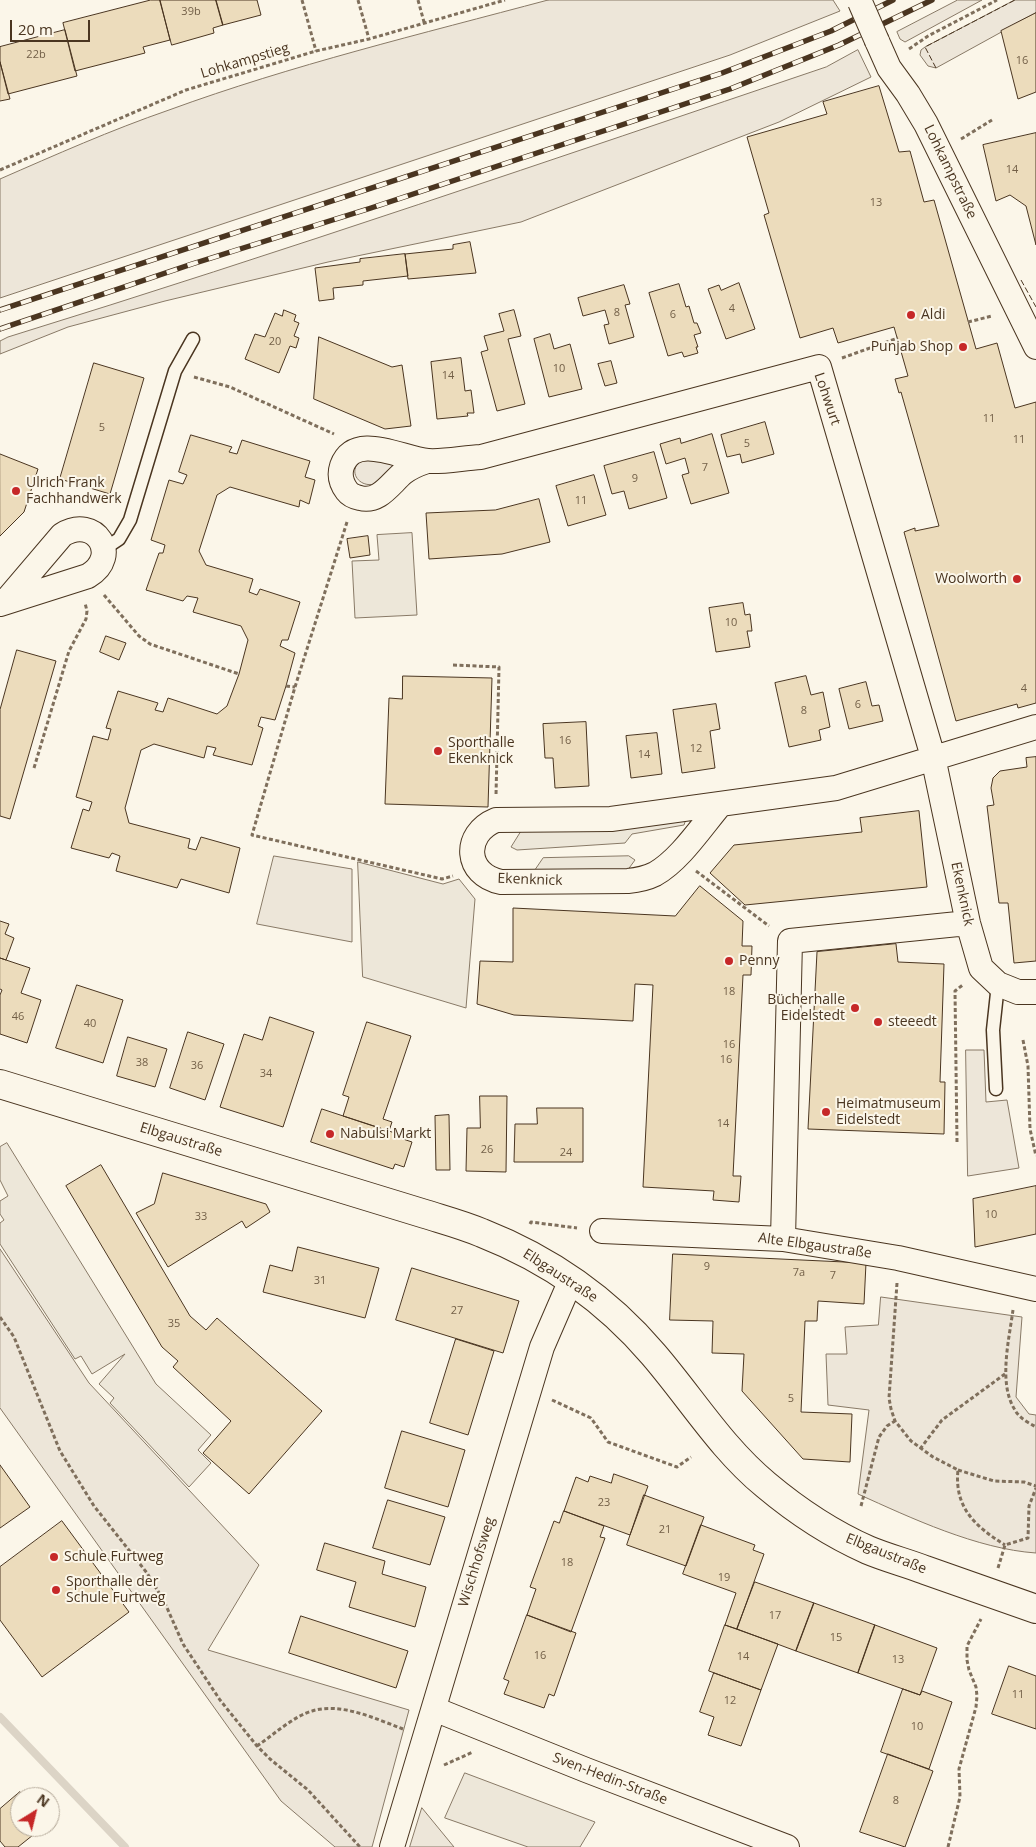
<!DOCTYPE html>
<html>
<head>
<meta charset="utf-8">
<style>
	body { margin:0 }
	#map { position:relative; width:1036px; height:1847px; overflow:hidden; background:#fbf6e9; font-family:"Open Sans",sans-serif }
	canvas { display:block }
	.north { position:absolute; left:10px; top:1787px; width:50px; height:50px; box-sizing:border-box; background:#fbf6e9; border:1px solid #b4a999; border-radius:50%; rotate:36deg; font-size:14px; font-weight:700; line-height:20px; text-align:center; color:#4a3520 }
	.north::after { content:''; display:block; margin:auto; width:18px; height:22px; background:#c62828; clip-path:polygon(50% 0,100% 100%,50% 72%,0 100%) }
	.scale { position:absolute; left:10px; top:20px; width:80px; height:22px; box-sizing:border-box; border:2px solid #4a3520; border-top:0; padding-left:6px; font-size:15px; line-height:18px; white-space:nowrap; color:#4a3520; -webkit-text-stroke:4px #fbf6e9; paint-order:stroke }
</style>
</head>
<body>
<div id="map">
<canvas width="1036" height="1847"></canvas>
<div class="north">N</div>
<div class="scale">20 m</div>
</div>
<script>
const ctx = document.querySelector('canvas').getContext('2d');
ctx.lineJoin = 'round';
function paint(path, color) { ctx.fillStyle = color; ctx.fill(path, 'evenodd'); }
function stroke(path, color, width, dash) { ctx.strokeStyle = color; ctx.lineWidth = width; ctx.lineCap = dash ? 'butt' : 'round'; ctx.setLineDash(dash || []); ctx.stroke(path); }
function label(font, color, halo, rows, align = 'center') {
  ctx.font = font + ' "Open Sans",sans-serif'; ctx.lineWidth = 4; ctx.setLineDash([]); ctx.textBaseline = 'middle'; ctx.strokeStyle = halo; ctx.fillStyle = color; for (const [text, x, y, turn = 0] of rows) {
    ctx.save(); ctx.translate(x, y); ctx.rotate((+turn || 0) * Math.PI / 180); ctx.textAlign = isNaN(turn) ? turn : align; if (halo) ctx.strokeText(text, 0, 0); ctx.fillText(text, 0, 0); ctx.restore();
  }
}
const green = new Path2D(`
	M548,0H833L840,11L730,55L0,298V179C55,155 111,130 169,110C292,65 421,34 548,0Z
	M958,0H982L905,42L900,39L897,32Z
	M1015,0H1036V13L936,68L928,66L920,55L921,50L925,47Z
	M858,50L871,77L779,122L521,222L328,262L165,301L68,327L0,354V341L8,337C283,252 554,159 826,67Z
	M369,458L394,464L396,467C391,471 386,477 381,481C359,495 341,464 369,458Z
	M274,856L352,869V942L257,924Z
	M966,1050H984L986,1102L1007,1100L1019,1168L968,1176Z
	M0,1249L89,1383L259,1565L208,1650L409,1710L372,1847H335L281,1801L0,1408Z
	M881,1297L1022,1317L1016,1397L1029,1414L1036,1415V1553C977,1549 911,1518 858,1494L869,1410L828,1405L826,1354H847L845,1327L878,1325Z
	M422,1808L454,1847H410Z`);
paint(green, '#ede6d9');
stroke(green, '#887966', 1);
const parking = new Path2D(`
	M412,533L417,615L355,618L352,561L379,560L377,535Z
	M686,819L684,825L632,834L625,843L517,850L511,847L521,831Z
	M629,856L635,860L627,871L530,877L543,858Z
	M358,862L443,884L459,879L475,899L466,1008L363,977Z
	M7,1143L156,1384L211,1435L198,1450L211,1463L189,1487L110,1403L114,1398L99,1384L125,1354L92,1374L81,1356L75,1359L0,1244V1223L4,1220L0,1214V1201L8,1196L0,1180V1147Z
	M465,1773L595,1822L580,1847H528L445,1818Z`);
paint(parking, '#ede7d9');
stroke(parking, '#887966', 1);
stroke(new Path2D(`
	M0,1717L125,1847`), '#dcd4c6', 8);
const building = new Path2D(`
	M151,0H160L170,40L143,47L145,53L75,71L63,23Z
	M160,0H216L223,25L213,28L214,33L172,45Z
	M216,0H257L261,15L223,25Z
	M1036,13V92L1018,99L1001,31Z
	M65,30L77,76L8,94L0,62V47Z
	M0,62L10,99L0,101Z
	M879,86L899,152L910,151L924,202L934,200L976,349L997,343L1015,408L1036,402V703L1018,708L1017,704L956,721L904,532L915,528V531L939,526L901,392L899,393L895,379L908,376L894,327L838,343L833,328L800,338L764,215L769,213L747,137L827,114L823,102Z
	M1036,133V245L1026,206L1010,195L996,201L983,145Z
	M470,242L476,273L408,279L405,254L453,249V245Z
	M405,254L408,276L363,281V285L333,288L334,299L319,301L315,268L360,262V259Z
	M739,283L755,329L726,339L708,289L719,285L721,290Z
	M679,284L686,307L689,306L694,323H697L701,333L694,335L698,347H696L698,353L684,357L682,352L668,356L649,293Z
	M624,285L630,304L625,305L634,337L609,344L604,325L609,324L605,310L583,316L578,298Z
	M284,310L296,315L294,321L299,323L294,336L299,338L296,348L290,346L279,373L245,359L255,334L265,337L275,313L282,316Z
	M514,310L521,336L508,339L525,404L497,411L481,352L488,350L484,336L504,331L499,314Z
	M550,334L554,349L570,344L582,389L549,397L534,339Z
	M319,337L392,367L402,365L411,426L385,429L314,399Z
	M461,358L465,391L471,390L474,413H467L468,416L437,419L431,362Z
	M611,361L617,383L605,386L598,364Z
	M94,363L144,378L110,494L60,479Z
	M765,422L774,454L742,463L740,454L727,457L721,435Z
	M712,434L729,493L691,504L682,475L689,473L685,458L666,464L660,444L680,438L681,443Z
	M191,435L232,447L229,452L237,454L242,440L310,461L305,477L315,480L309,504L300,500L299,507L230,487L217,495L199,551L206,565L253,579L249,592L257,595L260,589L300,602L288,640H282L280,646L295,653L286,686L275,720L261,717L258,726L263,728L252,765L213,755L216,748L207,746L204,758L154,744L141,750L125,808L129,823L190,839L188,848L196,850L201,837L240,848L229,893L181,879L177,888L116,871L120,856L112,853L109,858L71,848L83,809L89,811L92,802L76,797L93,736L108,740L111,729L106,728L118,691L158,703L155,710L163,712L168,698L217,714L227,706L239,674L248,640L241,626L193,612L198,598L187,596L183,601L146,590L159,553H163L165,545L151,540L169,480L183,484L187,475L179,472Z
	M654,452L667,498L629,509L624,491L612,494L604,466Z
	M0,454L38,469L24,512L0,536Z
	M594,475L606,515L568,526L556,486Z
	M539,499L550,542L502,554L429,559L426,513L495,510Z
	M368,536L370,555L350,558L347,539Z
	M743,603L745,615L750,614L752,631H747L750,647L716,652L709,608Z
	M106,636L126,643L119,660L100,652Z
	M17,650L56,661L10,819L0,816V710Z
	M403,676L492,678L488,807L385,804L389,698L402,699Z
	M806,676L811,695L823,692L830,727L819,730L821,740L789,747L775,683Z
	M866,682L872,706L879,705L883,721L849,729L839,689Z
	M716,704L720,729L710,731L715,768L682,773L673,710Z
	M586,722L589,786L555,788L553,758H545L543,724Z
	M657,733L662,774L631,778L626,736Z
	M1036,757V961L1014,963L1008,903H999L987,806L994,805L991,788L993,778L1000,771L1027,767L1026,758Z
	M919,811L927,887L745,905L710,873L734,845L862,832L860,818Z
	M700,886L743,921L742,946H752L751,975H743L733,1176H741L739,1202L713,1200L714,1191L643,1187L653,985L635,984L633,1021L514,1015L477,1004L480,961L513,962V908L675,916Z
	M0,921L9,924L5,934L14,938L6,960L0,958Z
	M896,944L898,962L944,964L940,1082H945L944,1134L808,1129L817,952Z
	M0,958L30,968L21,993L41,1000L27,1043L0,1034V995L2,990L0,989Z
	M77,985L123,1000L103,1063L56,1048Z
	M270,1017L314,1032L283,1127L220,1107L244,1034L262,1040Z
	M367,1022L411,1036L383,1119L392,1122L389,1131L343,1116L349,1097L343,1095Z
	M188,1032L224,1044L205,1100L170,1088Z
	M128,1037L167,1049L155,1087L117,1076Z
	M480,1096H507L506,1172L466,1171L467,1128H480Z
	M537,1108H583V1162H514L515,1124H537Z
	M322,1109L404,1136L403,1139L412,1142L404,1167L395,1164L393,1169L311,1142Z
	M449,1115L450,1170H436L435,1116Z
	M101,1165L190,1316L206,1330L217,1318L322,1411L249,1494L203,1453L231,1421L173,1367L178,1361L162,1347L66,1186Z
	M163,1173L266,1204L270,1212L246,1228L242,1221L168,1267L136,1213L154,1204Z
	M1036,1186V1234L975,1247L973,1199Z
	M298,1247L379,1268L365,1318L263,1292L270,1265L292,1271Z
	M673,1254L866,1263L864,1304L818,1301L817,1321H805L801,1412L852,1414L850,1462L803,1459L742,1391L744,1354L712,1353L713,1321L670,1320Z
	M412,1268L519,1301L503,1353L396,1320Z
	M456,1339L494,1351L468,1435L430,1423Z
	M402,1431L465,1450L448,1507L385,1488Z
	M0,1465L30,1507L0,1528Z
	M614,1474L648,1486L630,1535L564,1511L576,1477L588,1482L590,1476L611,1483Z
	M644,1495L704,1517L686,1566L627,1545Z
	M388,1500L445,1517L430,1565L373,1548Z
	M564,1511L604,1526L600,1537L605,1538L571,1632L527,1615L536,1589L530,1587L554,1521L559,1523Z
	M62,1521L129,1612L42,1677L0,1620V1567Z
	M701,1525L755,1545L753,1550L764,1554L737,1629L725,1625L736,1593L683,1574Z
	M325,1543L385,1561L382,1574L426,1587L415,1627L349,1607L356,1582L317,1570Z
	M755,1582L814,1603L796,1651L737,1629Z
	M814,1603L875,1625L858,1673L796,1651Z
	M527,1615L576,1633L554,1696L549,1694L544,1708L504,1694L509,1681L504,1679Z
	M301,1616L408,1651L396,1688L289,1653Z
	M725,1625L778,1644L761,1690L709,1671Z
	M875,1625L937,1648L920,1695L858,1673Z
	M1009,1666L1036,1676V1729L992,1714Z
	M714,1673L761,1690L741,1746L708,1735L714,1717L700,1712Z
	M903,1689L920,1695L922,1691L952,1702L929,1769L881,1752Z
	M888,1754L933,1771L905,1847L860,1832Z
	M20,1792L24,1797H20V1827H43L18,1847H5L0,1841V1809Z`);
paint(building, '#ecdcbc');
stroke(building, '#4a3520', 1);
const lane = new Path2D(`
	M104,549L119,539L130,520L175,371L193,339
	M996,1089L993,1030L998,984`);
const street = new Path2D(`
	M877,41L889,68L908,94L926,124L1036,347
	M427,461C418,464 410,467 403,473C390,484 379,503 360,498C355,497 350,495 347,491C341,483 339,475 342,466C355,431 402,459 428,461C445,462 463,458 481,457L819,367L933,757L968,923L981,968L998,984L1018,992H1036
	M0,604L88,576C122,556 95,514 62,535L5,602
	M720,805C702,826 680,860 655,874C647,878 638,880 628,881L501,882C465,875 462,834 496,820L611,819L836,788L1036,727
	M602,1231L783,1239L898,1258L1036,1289
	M783,1239L790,941L968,923
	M434,1709L586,1770L787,1847
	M392,1847L542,1347L571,1280`);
const primary = new Path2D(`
	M0,1084L425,1214C444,1220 463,1225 482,1233C548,1259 607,1300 653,1354C691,1398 721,1448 766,1485C797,1511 832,1534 868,1550C887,1558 907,1563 925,1570C962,1583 999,1596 1036,1609`);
stroke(lane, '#4a3520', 15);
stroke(street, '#4a3520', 26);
stroke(primary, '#4a3520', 30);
stroke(new Path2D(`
	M302,0L316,51
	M358,0L369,39
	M418,0L424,22
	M909,49L928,36L997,0
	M961,139L992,120
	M0,170L186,90L316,51L369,39L505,0
	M968,322L992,316
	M842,358L898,338
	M194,377L230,387L334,434
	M347,522L295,687L252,835L442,879L453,876
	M104,595L139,636L150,644L239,674
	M453,665L499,667L496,795
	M286,686L295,687
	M34,768L69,651L86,619L87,611L85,603
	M696,871L769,926
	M1023,1040L1028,1066L1030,1129L1036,1156
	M957,1142L955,991L964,984
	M530,1224L531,1222L577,1228
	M897,1283L889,1398L891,1409L895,1421L911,1441L933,1457L958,1470C954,1508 976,1527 1005,1545
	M1013,1310C1009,1340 998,1384 1015,1410C1019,1418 1029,1423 1036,1427
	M0,1317L14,1337L60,1451L94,1506L147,1573L164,1601L183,1644L220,1700L257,1746L270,1759L308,1790L360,1847
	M552,1400L591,1418L608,1442L677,1467L691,1457
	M920,1449L942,1420L1005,1374
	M958,1470L994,1481L1024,1482L1036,1486
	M861,1506L879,1437L887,1426L895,1421
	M998,1568L1005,1545L1028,1538L1029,1506L1036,1488
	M257,1746C273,1735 294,1716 312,1711C341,1702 376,1719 403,1729
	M444,1765L473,1752
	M948,1847L960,1797L959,1769L976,1707L977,1696L976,1687L969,1670L967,1660V1646L981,1619`), '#7f6f5c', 3, [4, 2.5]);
stroke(lane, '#fbf6e9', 12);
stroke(street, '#fbf6e9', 24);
stroke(primary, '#fbf6e9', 28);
const rail = new Path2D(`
	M0,310L722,73L831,31L893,0
	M0,329L192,264L371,208L730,89L839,45L932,0`);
stroke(rail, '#4a3520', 5.5);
stroke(rail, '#fbf6e9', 4, [11]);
const streetBridge = new Path2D(`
	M860,2L877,41`);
stroke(streetBridge, '#4a3520', 26, []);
stroke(streetBridge, '#fbf6e9', 24);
stroke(new Path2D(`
	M936,68L925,47L1015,0
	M1021,280L1036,307`), '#4a3520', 1, [6, 2.5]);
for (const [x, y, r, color] of [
	[911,315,5,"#c62828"],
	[963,347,5,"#c62828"],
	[16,491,5,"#c62828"],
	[1017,579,5,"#c62828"],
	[438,751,5,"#c62828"],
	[729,961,5,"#c62828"],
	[855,1008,5,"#c62828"],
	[878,1022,5,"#c62828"],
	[826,1112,5,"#c62828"],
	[330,1134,5,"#c62828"],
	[54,1557,5,"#c62828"],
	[56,1590,5,"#c62828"]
]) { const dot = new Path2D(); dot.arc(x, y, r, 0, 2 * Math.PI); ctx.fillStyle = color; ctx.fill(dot); stroke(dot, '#fbf6e9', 2); }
label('11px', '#725f47', null, [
	["39b",191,12],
	["22b",36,55],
	["16",1022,61],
	["14",1012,170],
	["13",876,203],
	["4",732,309],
	["8",617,313],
	["6",673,315],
	["20",275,342],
	["10",559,369],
	["14",448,376],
	["11",989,419],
	["5",102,428],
	["11",1019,440],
	["5",747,444],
	["7",705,468],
	["9",635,479],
	["11",581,501],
	["10",731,623],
	["4",1024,689],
	["6",858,705],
	["8",804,711],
	["16",565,741],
	["12",696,749],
	["14",644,755],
	["18",729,992],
	["46",18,1017],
	["40",90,1024],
	["16",729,1045],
	["16",726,1060],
	["38",142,1063],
	["36",197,1066],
	["34",266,1074],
	["14",723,1124],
	["26",487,1150],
	["24",566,1153],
	["10",991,1215],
	["33",201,1217],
	["9",707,1267],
	["7a",799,1273],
	["7",833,1276],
	["31",320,1281],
	["27",457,1311],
	["35",174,1324],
	["5",791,1399],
	["23",604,1503],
	["21",665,1530],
	["18",567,1563],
	["19",724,1578],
	["17",775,1616],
	["15",836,1638],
	["16",540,1656],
	["14",743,1657],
	["13",898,1660],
	["11",1018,1695],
	["12",730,1701],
	["10",917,1727],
	["8",896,1801]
]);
label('14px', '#4a3520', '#fbf6e9', [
	["Lohkampstieg",245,61,-17],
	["Lohkampstraße",950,172,64],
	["Lohwurt",827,399,71],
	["Ekenknick",530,880,2],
	["Ekenknick",962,894,78],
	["Elbgaustraße",181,1140,17],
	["Alte Elbgaustraße",815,1246,8],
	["Elbgaustraße",560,1276,33],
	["Elbgaustraße",886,1554,22],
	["Wischhofsweg",477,1562,-73],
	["Sven-Hedin-Straße",610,1779,21]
]);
label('14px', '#4a3520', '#fbf6e9', [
	["Aldi",921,315],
	["Punjab Shop",953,347,"right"],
	["Ulrich Frank",26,483],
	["Fachhandwerk",26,499],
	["Woolworth",1007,579,"right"],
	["Sporthalle",448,743],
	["Ekenknick",448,759],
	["Penny",739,961],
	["Bücherhalle",845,1000,"right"],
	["Eidelstedt",845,1016,"right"],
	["steeedt",888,1022],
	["Heimatmuseum",836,1104],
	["Eidelstedt",836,1120],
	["Nabulsi Markt",340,1134],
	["Schule Furtweg",64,1557],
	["Sporthalle der",66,1582],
	["Schule Furtweg",66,1598]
], 'left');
</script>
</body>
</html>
